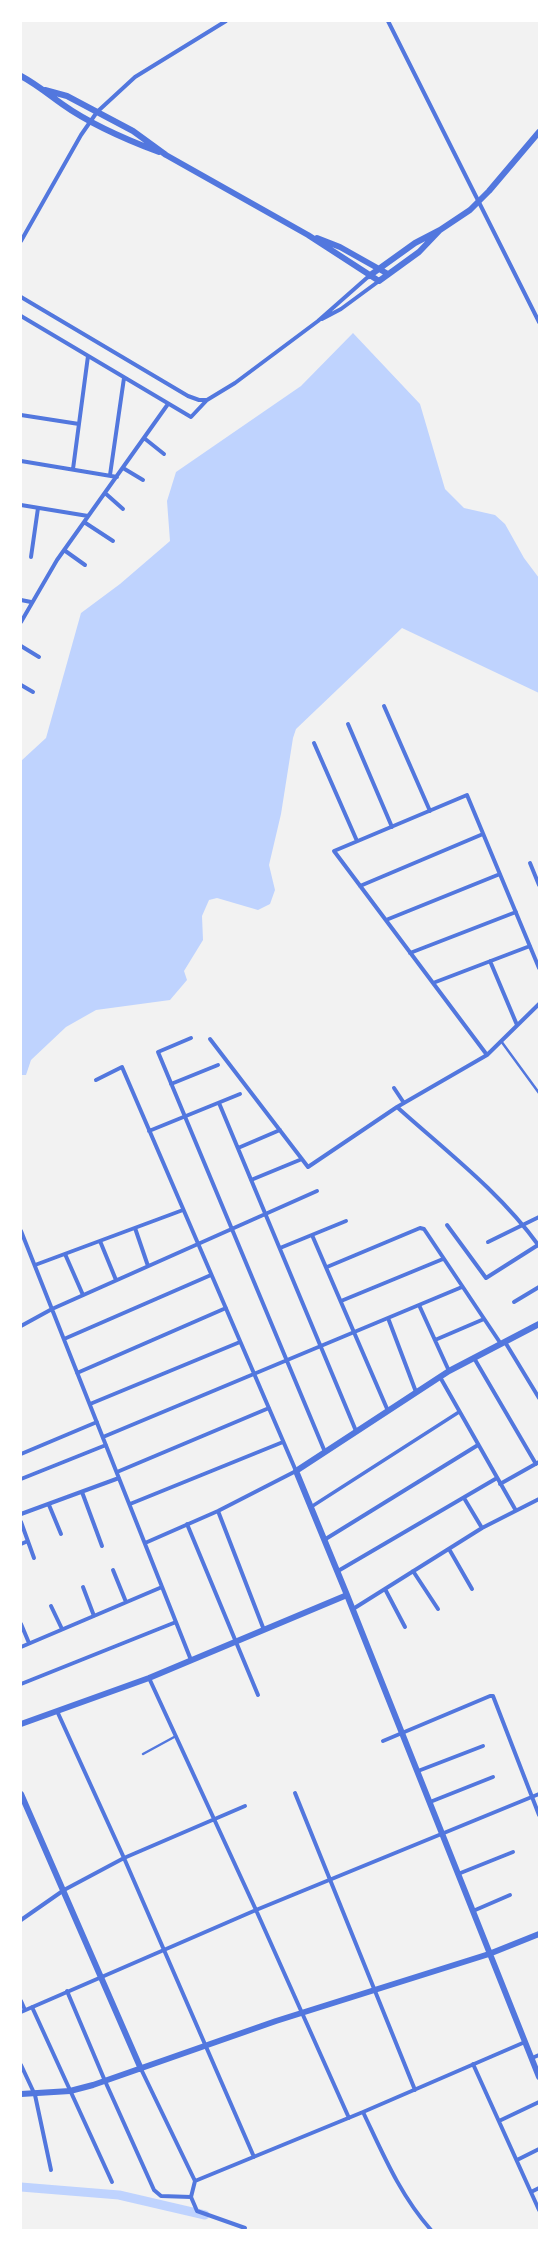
<!DOCTYPE html>
<html>
<head>
<meta charset="utf-8">
<style>
	body { margin:0 }
	#map { position:relative; width:560px; height:2251px; overflow:hidden; background:#f2f2f2; font-family:Overpass,sans-serif }
	canvas { display:block }
	.frame { position:absolute; inset:0; border:22px solid #fff; pointer-events:none }
</style>
</head>
<body>
<div id="map">
<canvas width="560" height="2251"></canvas>
<div class="frame"></div>
</div>
<script>
const ctx = document.querySelector('canvas').getContext('2d');
ctx.lineJoin = 'round';
function paint(path, color) { ctx.fillStyle = color; ctx.fill(path, 'evenodd'); }
function stroke(path, color, width, dash) { ctx.strokeStyle = color; ctx.lineWidth = width; ctx.lineCap = dash ? 'butt' : 'round'; ctx.setLineDash(dash || []); ctx.stroke(path); }
paint(new Path2D(`
	M353,333L420,404L445,489L464,508L495,515L505,524L524,558L539,578V693L402,628L296,729L293,738L281,814L269,865L275,890L270,904L258,910L217,898L209,900L202,916L203,940L184,971L187,980L170,1000L96,1010L66,1027L31,1060L26,1075H21V761L46,738L81,613L120,584L170,541L167,501L176,472L301,386Z`), '#bfd3fe');
stroke(new Path2D(`
	M21,2187L119,2195L205,2215`), '#bfd3fe', 9);
stroke(new Path2D(`
	M501,1041L539,1093
	M143,1754L176,1736`), '#5277de', 2.5);
stroke(new Path2D(`
	M311,1507L459,1412`), '#5277de', 3.5);
stroke(new Path2D(`
	M388,21L539,322
	M21,241L81,135L97,112L135,77L226,21
	M21,297L188,396L199,400H207L235,383L318,321L369,276
	M21,316L191,417L207,400
	M322,319L341,309L379,281
	M21,415L79,424
	M144,438L164,454
	M21,461L117,477
	M123,468L143,480
	M73,469L88,356
	M110,475L124,378
	M105,493L123,509
	M21,505L88,516
	M84,522L113,541
	M64,550L85,565
	M31,557L38,508
	M21,600L31,602
	M21,622L57,560L168,404
	M21,646L39,657
	M21,685L33,692
	M384,706L430,811
	M348,724L392,827
	M314,743L357,841
	M530,863L539,885
	M360,886L483,834
	M386,920L500,874
	M410,953L516,912
	M490,961L517,1025
	M433,983L530,946
	M191,1038L158,1052L325,1452
	M210,1039L308,1167L397,1107L487,1055L539,1004
	M487,1055L334,851L467,795L539,968
	M96,1080L122,1067L296,1471L218,1511L145,1543
	M171,1084L218,1065
	M394,1088L404,1103
	M219,1103L356,1431
	M397,1107C446,1151 500,1192 539,1246
	M149,1131L240,1094
	M238,1148L280,1130
	M251,1180L302,1159
	M447,1225L486,1278L538,1245
	M135,1228L148,1266
	M21,1231L191,1660
	M312,1235L388,1411
	M100,1241L116,1280
	M488,1242L539,1217
	M280,1248L346,1221
	M65,1254L83,1295
	M35,1265L183,1210
	M327,1267L420,1228L424,1229L501,1344
	M341,1301L443,1259
	M514,1302L539,1287
	M419,1305L449,1371
	M388,1318L416,1392
	M21,1326L52,1309L317,1191
	M64,1339L211,1275
	M435,1340L484,1319
	M505,1342L539,1398
	M474,1358L536,1464
	M77,1373L226,1308
	M440,1377L515,1509
	M90,1404L240,1342
	M103,1437L462,1287
	M21,1454L97,1422
	M117,1472L269,1408
	M21,1479L106,1445
	M500,1484L539,1462
	M82,1492L102,1546
	M464,1498L482,1528
	M130,1504L283,1442
	M49,1505L61,1534
	M218,1511L264,1630
	M21,1514L119,1478
	M21,1522L34,1558
	M187,1524L258,1695
	M324,1540L478,1445
	M21,1544L28,1541
	M449,1549L472,1589
	M113,1570L126,1602
	M338,1571L497,1478
	M413,1571L438,1609
	M83,1587L94,1616
	M385,1589L405,1627
	M51,1606L62,1629
	M353,1609L482,1528L539,1499
	M21,1624L29,1643
	M21,1647L162,1587
	M149,1678L256,1910L349,2118
	M21,1684L176,1622
	M57,1711L124,1858L254,2157
	M383,1741L490,1696H493L539,1815
	M418,1771L483,1746
	M295,1793L415,2090
	M430,1802L493,1777
	M458,1874L513,1852
	M473,1911L510,1895
	M21,1920L64,1890L124,1858L245,1806
	M67,1991L105,2081L154,2190L161,2196L191,2197
	M21,2001L25,2010
	M32,2007L112,2182
	M21,2012L256,1910L539,1794
	M532,2058L539,2055
	M473,2064L539,2210
	M21,2065L35,2095L51,2170
	M141,2069L195,2181L191,2197L197,2211L245,2228
	M363,2112C383,2154 400,2195 431,2230
	M499,2121L539,2102
	M517,2160L539,2149
	M195,2181L363,2112L525,2042
	M531,2192L539,2188`), '#5277de', 4);
stroke(new Path2D(`
	M21,76C36,84 48,94 62,104C90,124 127,140 159,152
	M45,90L67,96L133,131L166,155L308,235L379,281L419,252L440,230
	M317,238L340,247L388,274
	M369,276L415,243L440,230L470,210L489,191L539,132
	M539,1324L449,1371L296,1471L347,1595L539,2077
	M21,1724L149,1678L347,1595
	M21,1794L141,2069
	M21,2094L70,2091L93,2085L276,2021L489,1954L539,1934`), '#5277de', 6);
</script>
</body>
</html>
